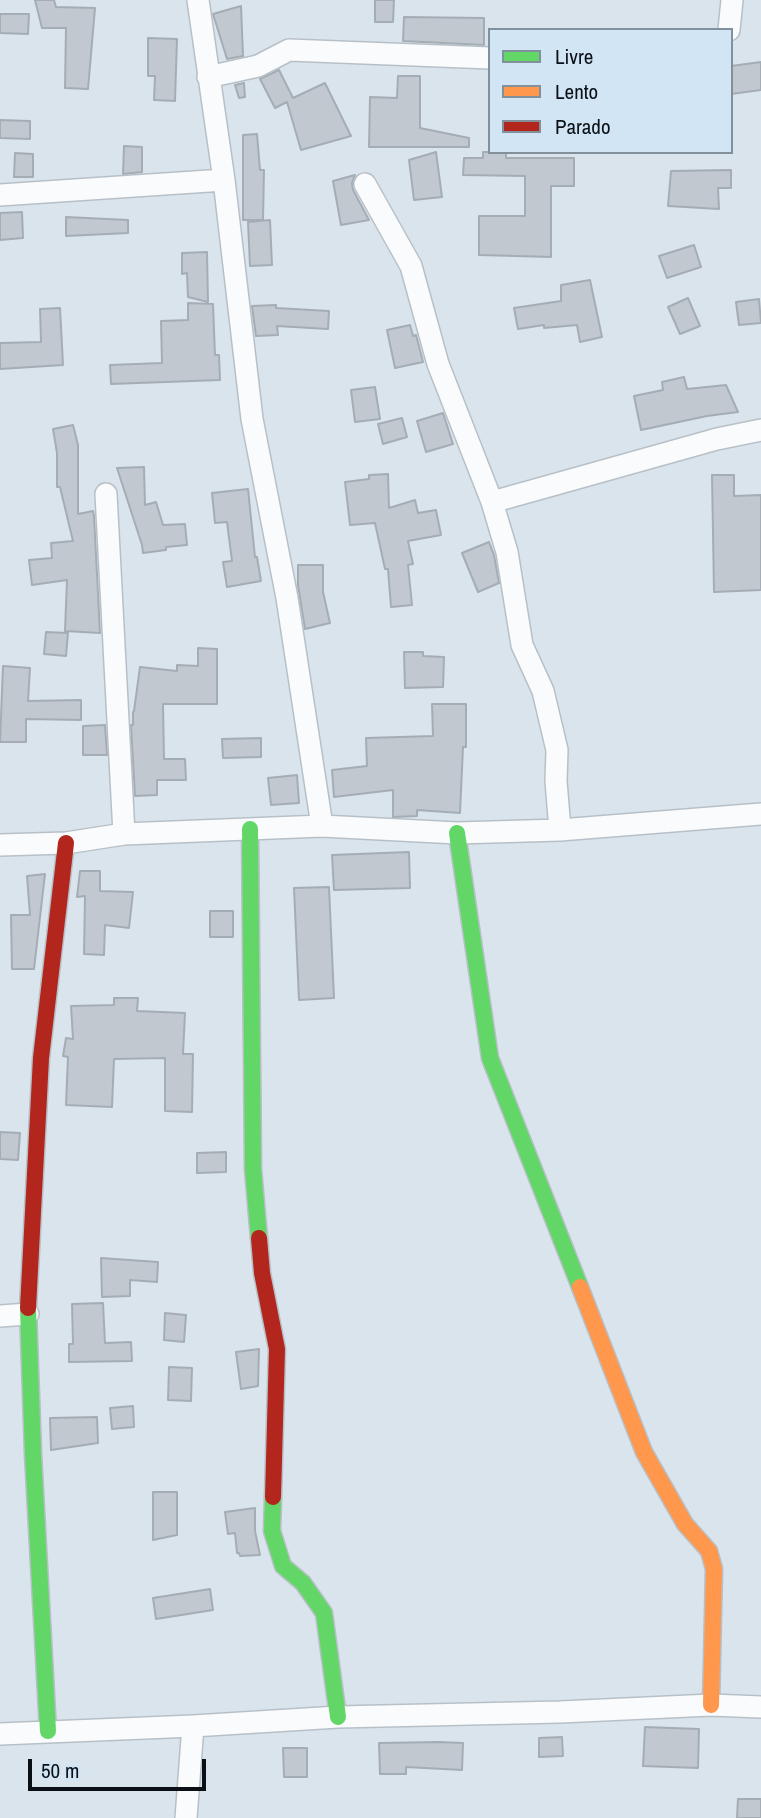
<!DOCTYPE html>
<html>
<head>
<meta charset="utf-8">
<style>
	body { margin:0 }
	#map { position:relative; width:761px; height:1818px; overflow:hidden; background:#dae4ed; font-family:"Archivo Narrow",sans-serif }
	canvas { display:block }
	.legend { position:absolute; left:488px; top:28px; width:245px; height:126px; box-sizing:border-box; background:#d2e5f5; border:2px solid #82909c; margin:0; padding:9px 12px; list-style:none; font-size:21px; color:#0a1016 }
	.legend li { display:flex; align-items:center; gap:14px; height:35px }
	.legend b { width:35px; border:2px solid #82909c }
	.scale { position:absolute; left:28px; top:1759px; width:178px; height:32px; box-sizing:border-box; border:4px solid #0a1016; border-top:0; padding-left:9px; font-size:21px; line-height:24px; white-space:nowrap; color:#0a1016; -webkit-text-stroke:5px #d2e5f5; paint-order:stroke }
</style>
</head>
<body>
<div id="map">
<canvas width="761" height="1818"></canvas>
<ul class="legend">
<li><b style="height:9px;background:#63d668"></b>Livre</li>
<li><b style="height:9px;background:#ff974d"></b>Lento</li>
<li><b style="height:9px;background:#b3261e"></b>Parado</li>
</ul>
<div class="scale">50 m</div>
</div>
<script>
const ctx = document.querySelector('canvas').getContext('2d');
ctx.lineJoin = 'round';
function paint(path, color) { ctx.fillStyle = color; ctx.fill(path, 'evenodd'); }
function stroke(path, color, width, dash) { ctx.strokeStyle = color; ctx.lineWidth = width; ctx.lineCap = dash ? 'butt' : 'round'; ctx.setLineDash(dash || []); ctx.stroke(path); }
const building = new Path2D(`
	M35,0H54L56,7L95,8L88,89L65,88L66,28H42Z
	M375,0H394L393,22H375Z
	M241,6L243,56L227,59L213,14Z
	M0,14H29L28,34L0,33Z
	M404,17L484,18V45L403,41Z
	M148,38L177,39L175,101L154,100L155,76H148Z
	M761,62V90L731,94V66Z
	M279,70L293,98L325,83L351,136L301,150L287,102L275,108L260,79Z
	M398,76H420V128L469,138V147H369L370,97L397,98Z
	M244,83L245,97L239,98L235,85Z
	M0,120L30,121V139L0,138Z
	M257,134L260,170H264L263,220H243V135Z
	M124,146L142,147V172L123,174Z
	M436,152L442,197L414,200L409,160Z
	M483,152H506V158H574V186H551V257L479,255V216H525V176L463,175L464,158H483Z
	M15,153L33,154V177H14Z
	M731,170V188H718L719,209L668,206L671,171Z
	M355,175L352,183L353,190L369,220L341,225L333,181Z
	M22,212L23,238L0,240V213Z
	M66,217L128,220V233L66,236Z
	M270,220L272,265L250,266L248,222Z
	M694,245L701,267L667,278L659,256Z
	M207,252L208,302L188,297L187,273L182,274V253Z
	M590,280L602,337L580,342L577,325L544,328V325L518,329L514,308L561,301V285Z
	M688,298L700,326L680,334L668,307Z
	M759,299L761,323L739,325L736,302Z
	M188,303L213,304L215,355H219L220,380L111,384L110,365L162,363L161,321L188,320Z
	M276,305V308L329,311L328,329L277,326L278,335L256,336L252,306Z
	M60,308L63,365L0,369V343L41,342L40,309Z
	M410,325L413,336L416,335L423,362L395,368L387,330Z
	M684,377L687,389L726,385L738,412L707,416L641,430L634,396L663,390L662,382Z
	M375,387L380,419L355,422L351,390Z
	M443,413L453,444L426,452L417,421Z
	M402,418L407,437L383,444L378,424Z
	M73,425L78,445V514L93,511L94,516L100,633L65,631L67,580L32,585L29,560L52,558L51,543L73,541L60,487H57V453L53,429Z
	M144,467L145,505L156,502L163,525L185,524L187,545L166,547V550L143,553L142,545L117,468Z
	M388,474L389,508L415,500L418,513L436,510L441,535L408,541L413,564L408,565L412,605L391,607L388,569H385L375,523L350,525L345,482L369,479V475Z
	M712,475H734V496L761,495V590L714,592Z
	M248,489L255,557H257L261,581L227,587L223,562L232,561L227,522L215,523L212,493Z
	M489,542L494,555L499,583L478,592L462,553Z
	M298,565H323V592L330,623L305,629L298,585Z
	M46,632L68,633L66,656L44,654Z
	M198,648L217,649V704H163L164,759H185L186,780H157V795L135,796L131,725H133V712L134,711L140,667L177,671V665L198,666Z
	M404,652H423V656L444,657L443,687L405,688Z
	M3,666L30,668L28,701L81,700V720L26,719V742H0Z
	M432,704H466V747H463L460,813L417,810V816L393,817V790L334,797L332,770L367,766L366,738L433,736Z
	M105,725L107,755H83V726Z
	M261,738V757L223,758L222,739Z
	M297,775L299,803L271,805L268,778Z
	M409,852L410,888L334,890L332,855Z
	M80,871H100V891L133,892L129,928L105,925L104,955L84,954L85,896L77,897Z
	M45,874L34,969H12L11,915H30L27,876Z
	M329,887L334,998L299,1000L294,888Z
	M210,911H233V937H210Z
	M114,998H138L137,1011L185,1013L183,1054H193L192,1112L165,1111V1058L114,1059L112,1107L66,1105L68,1057L63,1056L66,1038L73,1039L71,1006L114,1005Z
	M0,1132L20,1133L18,1160L0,1159Z
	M226,1152V1172L197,1173V1153Z
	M101,1258L158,1262L157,1282L130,1280V1296L102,1297Z
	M103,1303L105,1343L131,1342L132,1361L69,1362V1344H73L72,1304Z
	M165,1313L186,1315L184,1342L164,1340Z
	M259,1349L258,1386L241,1389L236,1352Z
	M169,1367L192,1368L191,1401L168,1400Z
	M133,1406L134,1427L112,1429L110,1408Z
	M97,1417L98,1443L51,1450L50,1418Z
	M153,1492H177V1535L153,1540Z
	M255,1508V1531L260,1555L240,1556L239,1553H237L235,1533L228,1534L225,1512Z
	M210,1589L213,1610L156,1619L153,1598Z
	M645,1727L699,1729L698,1768L643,1766Z
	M562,1737L563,1756L539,1757V1738Z
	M439,1742L463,1743L462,1770L406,1767V1774H380L379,1743Z
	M283,1748H307V1777H284Z
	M738,1799H761V1818H737Z`);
paint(building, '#c1c8cf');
stroke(building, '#a5adb4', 2);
const street = new Path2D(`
	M198,0L224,180L252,419L287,598L322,826
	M729,30L732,0
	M208,77L258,66L289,50L490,58
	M365,184L411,266L438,364L492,502L507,552L522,645L543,691L557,750L556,781L560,830
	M0,195L224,180
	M106,494L124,834
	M492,502L717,439L761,430
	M0,845L66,843L124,834L322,826L457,833L560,830L761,814
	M0,1316L28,1314
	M0,1734L193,1726L338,1717L560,1712L711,1705L761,1707
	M186,1818L193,1726`);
const fast = new Path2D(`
	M250,829L253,1169L259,1238
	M457,833L490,1058L580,1287
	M28,1308L33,1454L48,1731
	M273,1497L272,1531L283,1566L303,1583L324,1613L338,1717`);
const slow = new Path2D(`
	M580,1287L644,1452L685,1524L709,1551L714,1569L711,1705`);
const jam = new Path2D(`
	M259,1238L262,1273L277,1349L273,1497
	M28,1308L41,1058L66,843`);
stroke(street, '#b8c0c7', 24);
stroke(fast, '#b8c0c7', 19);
stroke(slow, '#b8c0c7', 19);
stroke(jam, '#b8c0c7', 19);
stroke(street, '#f9fbfc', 21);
stroke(fast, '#63d668', 16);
stroke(slow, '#ff974d', 16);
stroke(jam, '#b3261e', 16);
</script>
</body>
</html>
